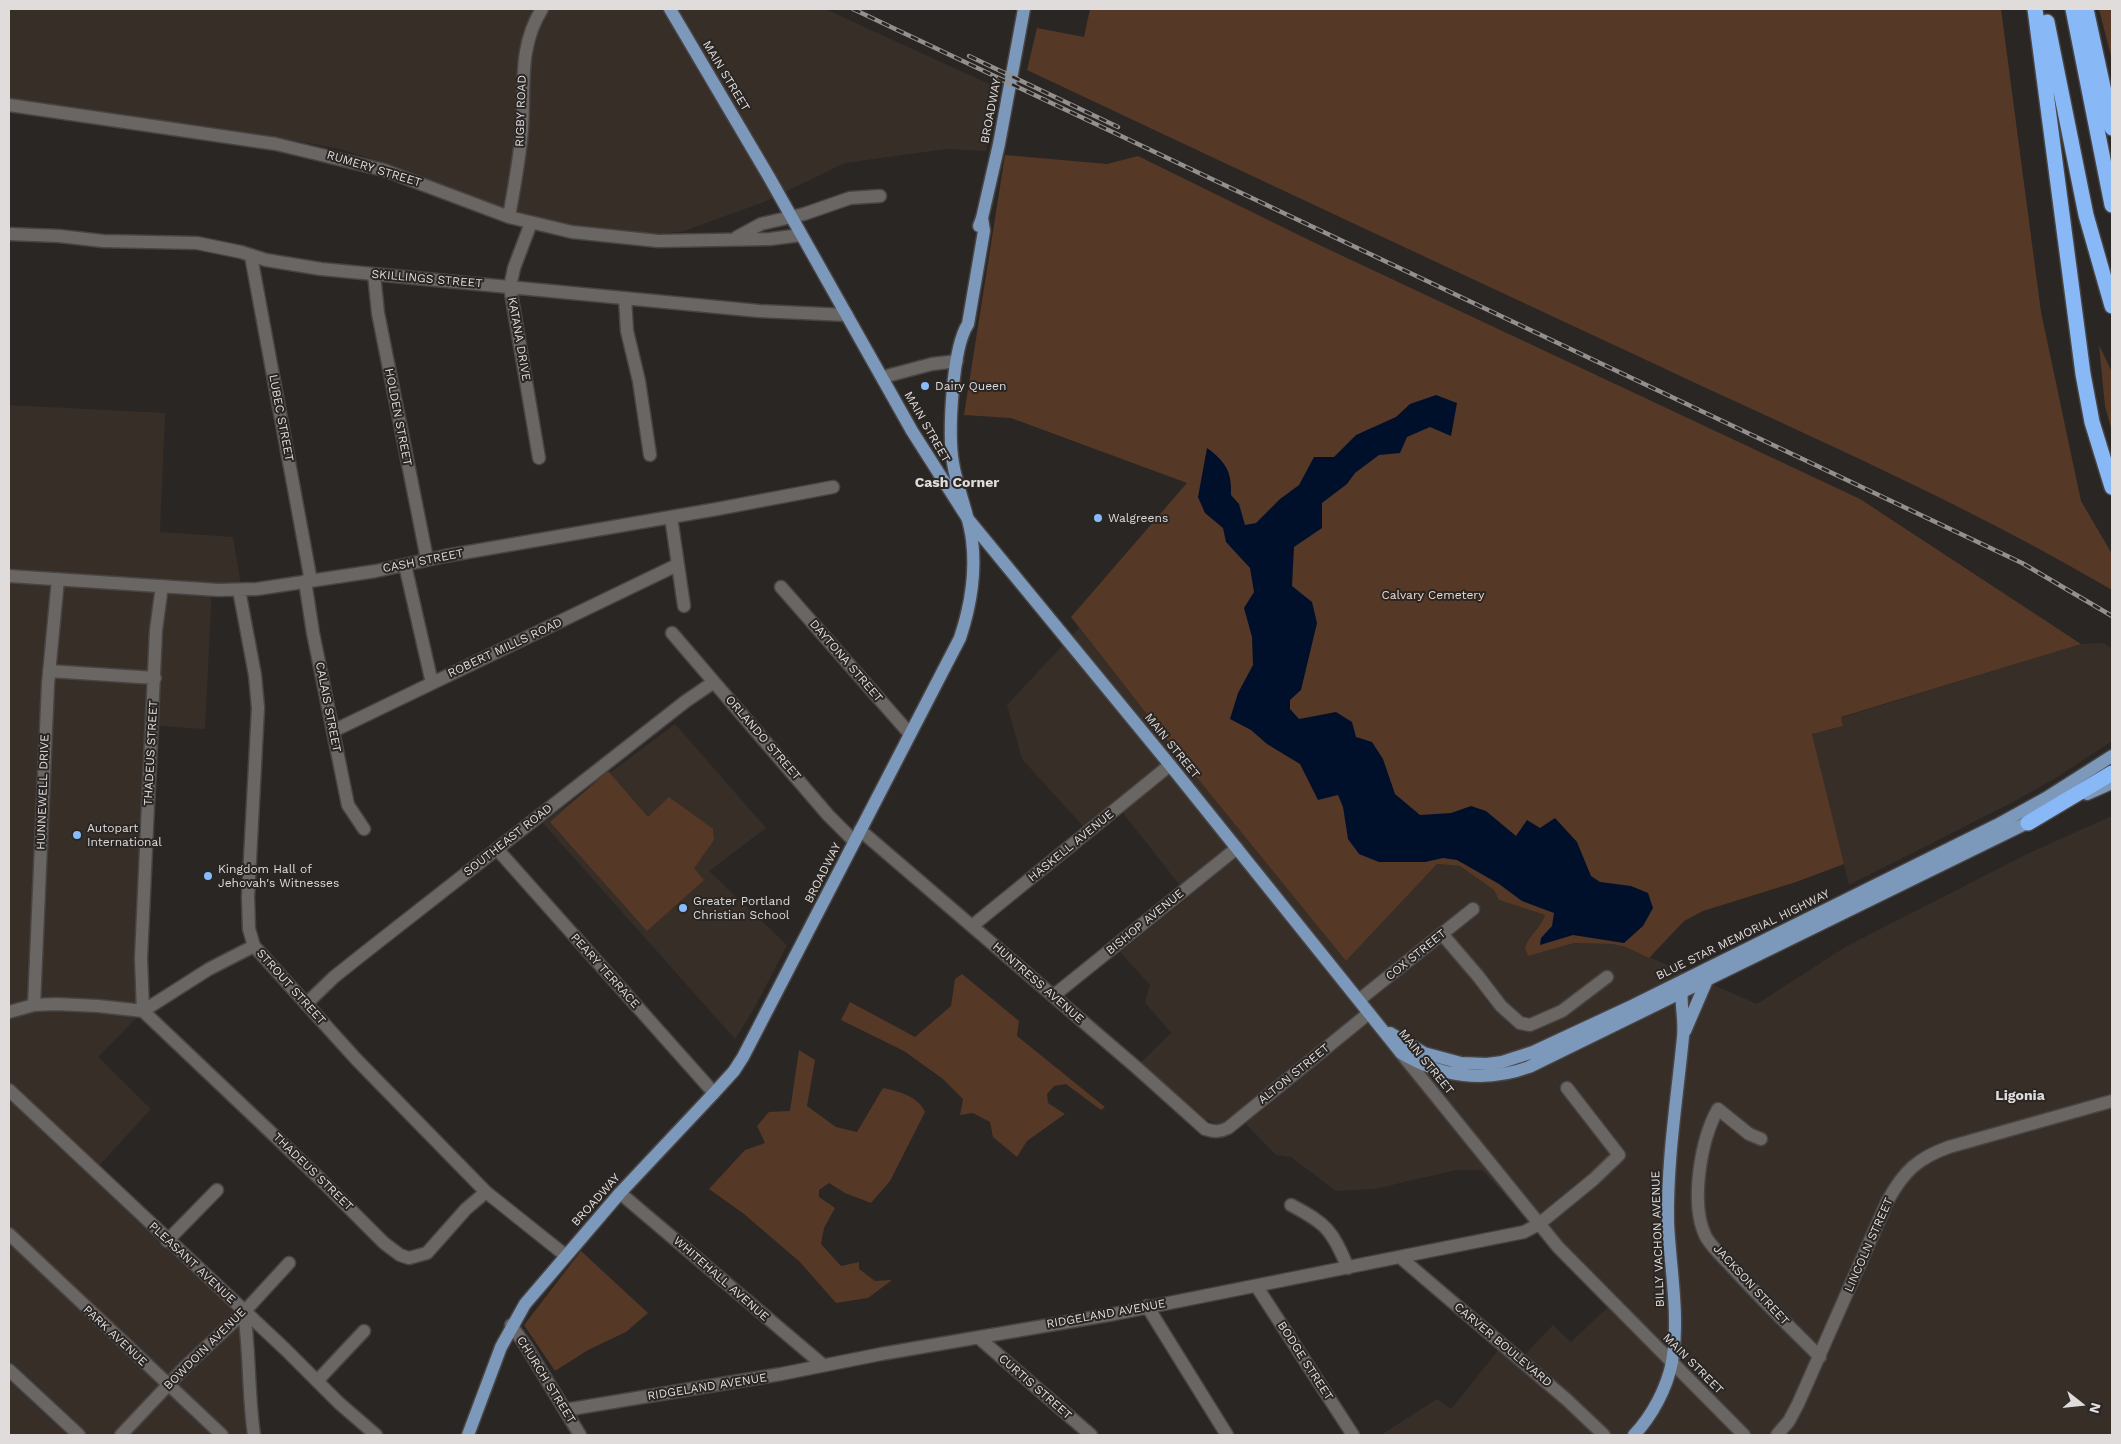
<!DOCTYPE html>
<html>
<head>
<meta charset="utf-8">
<style>
	body { margin:0 }
	#map { position:relative; width:2121px; height:1444px; overflow:hidden; background:#2a2624; font-family:"Work Sans",sans-serif }
	canvas { display:block }
	.frame { position:absolute; inset:0; border:10px solid #dfdcdb; pointer-events:none }
	.north { position:absolute; left:2056px; top:1379px; width:50px; height:50px; -webkit-text-stroke:4px #2a2624; paint-order:stroke; rotate:106deg; font-size:14px; font-weight:700; line-height:20px; text-align:center; color:#dfdcdb }
	.north::after { content:''; display:block; margin:auto; width:18px; height:22px; background:#dfdcdb; clip-path:polygon(50% 0,100% 100%,50% 72%,0 100%) }
</style>
</head>
<body>
<div id="map">
<canvas width="2121" height="1444"></canvas>
<div class="frame"></div>
<div class="north">N</div>
</div>
<script>
const ctx = document.querySelector('canvas').getContext('2d');
ctx.lineJoin = 'round';
function paint(path, color) { ctx.fillStyle = color; ctx.fill(path, 'evenodd'); }
function stroke(path, color, width, dash) { ctx.strokeStyle = color; ctx.lineWidth = width; ctx.lineCap = dash ? 'butt' : 'round'; ctx.setLineDash(dash || []); ctx.stroke(path); }
function label(font, color, halo, rows, align = 'center') {
  ctx.font = font + ' "Work Sans",sans-serif'; ctx.lineWidth = 4; ctx.setLineDash([]); ctx.textBaseline = 'middle'; ctx.strokeStyle = halo; ctx.fillStyle = color; for (const [text, x, y, turn = 0] of rows) {
    ctx.save(); ctx.translate(x, y); ctx.rotate((+turn || 0) * Math.PI / 180); ctx.textAlign = isNaN(turn) ? turn : align; if (halo) ctx.strokeText(text, 0, 0); ctx.fillText(text, 0, 0); ctx.restore();
  }
}
paint(new Path2D(`
	M9,9H825L998,88L986,151L946,149L845,163L764,202L681,232L654,234L613,232L553,222L476,199L404,169L340,149L253,133L9,105Z
	M9,405L165,413L160,532L233,537L241,585L212,584L205,729L160,726L143,1011L98,1057L151,1109L94,1171L244,1312L254,1435H9Z
	M1079,628L1181,758L1346,961L1437,864L1460,866L1494,890L1499,900L1545,915L1535,933L1529,939L1528,956L1574,943L1612,944L1626,947L1757,1004L1847,946L2029,853L2112,816V1435H1381L1437,1399L1451,1409L1500,1348L1517,1363L1553,1325L1571,1342L1608,1307L1482,1170H1456L1375,1189L1336,1191L1291,1157L1276,1155L1236,1114L1219,1125L1205,1119L1140,1063L1171,1033L1145,1002L1150,985L1120,952L1189,897L1123,813L1092,836L1022,759L1007,705Z
	M2103,643L2112,648V741L2059,776L2015,801L1849,885L1812,734L1843,726L1840,718L2080,644Z
	M675,724L766,828L709,871L787,945L755,1007L735,1039L543,823Z`), '#372e28');
paint(new Path2D(`
	M1090,9H2001L2041,312L2081,501L2112,554V590C1971,507 1822,442 1674,373C1458,272 1243,172 1027,70L1037,28L1084,37Z
	M2099,9H2112V60Z
	M1005,155L1107,164L1138,156L1313,242L1860,499L2081,644L1841,717L1843,726L1812,734L1844,864L1796,882L1703,911L1684,921L1649,958L1626,947L1612,944L1574,943L1528,956L1525,947C1530,935 1540,928 1545,915L1499,900L1494,890L1460,866L1437,864L1346,961L1181,758L1071,617L1187,483L1011,418L964,415Z
	M2099,345L2112,372V432L2105,406Z
	M608,771L648,817L669,797L713,829L714,840L694,868L704,880L647,931L550,822Z
	M962,974L1019,1021L1017,1036L1105,1107L1101,1110L1066,1084L1054,1086L1047,1094L1048,1103L1065,1114L1027,1141L1017,1157L993,1137L990,1122L973,1113L960,1115L963,1099L943,1079L904,1051L841,1020L850,1002L915,1037L951,1006L955,979Z
	M799,1050L815,1060L807,1106L836,1127L857,1132L883,1088C898,1091 918,1096 925,1112L890,1181L871,1203L845,1193L829,1183L819,1190V1197L835,1208L824,1228L821,1244L841,1266L859,1262V1269L875,1281L892,1280L868,1298L836,1303L800,1262L744,1214L709,1189L745,1150L765,1143L757,1126L769,1112L790,1111Z
	M581,1251L648,1313L626,1332L588,1350L555,1371L524,1325Z`), '#563826');
paint(new Path2D(`
	M1436,395L1457,403L1451,436L1430,427L1407,437L1400,453L1379,455L1355,473L1347,484L1322,503V528L1294,547L1292,586L1312,602L1317,623L1301,690L1290,700V709L1299,719L1336,712L1352,722L1356,737L1372,742L1383,759L1395,794L1420,815L1451,813L1471,806L1486,811L1516,836L1527,820L1540,828L1555,818L1577,842L1591,876L1600,882L1631,886L1648,893L1653,908L1643,926L1624,943L1573,935L1540,945L1541,938L1552,926L1554,913L1522,901L1499,884L1457,860L1443,858L1425,862H1379L1359,854L1348,839L1343,807L1338,795L1318,800L1300,764L1267,744L1251,730L1230,719L1238,693L1253,665L1252,637L1244,608L1254,592L1250,568L1226,542L1223,528L1205,513L1198,497L1207,448C1226,462 1232,472 1231,495L1239,504L1245,525L1256,523L1280,499L1299,485L1314,457H1334L1356,435L1396,417L1410,404Z`), '#00102b');
const minor = new Path2D(`
	M9,105L276,144L384,170L509,217L572,232L658,241L770,239L801,235
	M509,217C514,187 520,158 522,129C525,86 518,47 542,9
	M531,223L514,268L510,287L539,458
	M9,234L59,236L103,241L197,243L241,252L266,260L321,269L759,311L847,315
	M737,237L761,224L804,214L850,198L880,196
	M251,256L311,581
	M374,274L378,313L427,559
	M625,298L627,331L639,381L650,455
	M883,377L932,364L957,361
	M671,517L684,606
	M405,565L432,683
	M9,576L218,590L257,589L376,571L445,556L717,509L833,487
	M305,581L313,633L348,805L364,829
	M162,586L156,630L141,958L143,1011L320,1179L384,1243L400,1255L409,1258L427,1253L466,1209L486,1192
	M781,587L910,734
	M239,590L255,675L258,708L248,897L249,929L254,946L356,1059L486,1192L565,1255
	M672,633L828,815L854,841
	M49,671L155,678
	M333,731L677,565
	M860,830L1137,1068L1205,1129C1214,1132 1220,1132 1228,1128L1369,1013
	M497,849L714,1093
	M972,926L1170,765
	M1442,934L1478,976L1501,1006L1520,1023L1530,1025L1562,1011L1607,977
	M1053,996L1237,848
	M1359,1000L1473,909
	M306,1004L334,977L368,950L686,701L714,682
	M34,1005L48,684L58,579
	M9,1012L34,1005L56,1004L98,1006L143,1011L209,969L254,946
	M1401,1053L1558,1247L1744,1435
	M9,1090L285,1349L339,1403L376,1435
	M1761,1139L1749,1134L1718,1109C1701,1139 1690,1202 1705,1235C1710,1246 1724,1258 1732,1267C1760,1298 1790,1327 1820,1357
	M620,1193L823,1365
	M1291,1205C1327,1224 1332,1230 1348,1268
	M9,1234L222,1435
	M167,1241L217,1190
	M1401,1258L1566,1399L1604,1435
	M1257,1287L1353,1435
	M1147,1306L1227,1435
	M244,1312C250,1354 248,1394 254,1435
	M511,1325L526,1346L580,1435
	M979,1338L1091,1435
	M9,1370L79,1435
	M317,1381L364,1331
	M565,1410L781,1374L881,1354L1114,1314L1524,1232L1539,1224L1594,1179L1619,1155L1567,1088
	M121,1435L186,1366L244,1312L289,1263
	M1777,1435L1789,1421L1798,1404L1888,1200C1904,1171 1918,1158 1949,1147L2112,1101`);
const major = new Path2D(`
	M670,9L769,177L912,431L968,519L1170,765L1401,1053C1440,1077 1486,1083 1529,1067L2035,819
	M979,226L982,218L999,144L1024,9
	M2087,794L2112,783
	M1685,1031L1707,980
	M1390,1033L1424,1053L1461,1063L1487,1064L1502,1062L1533,1052L1634,1005L1997,825L2046,798L2112,756
	M468,1435L501,1347L525,1304L620,1193L714,1093L734,1071L743,1057L960,638C970,608 976,572 972,540C969,514 957,489 953,463C948,434 952,348 968,324L984,231L982,218
	M1634,1435C1652,1416 1667,1388 1672,1362C1680,1316 1670,1268 1668,1222C1667,1159 1677,1099 1683,1037C1685,1020 1680,1004 1682,988`);
const highway = new Path2D(`
	M2035,9L2083,374L2092,422L2112,487
	M2073,9L2112,205
	M2086,9L2112,128
	M2047,22L2086,215L2112,306
	M2028,823L2112,773`);
stroke(minor, '#484443', 15);
stroke(major, '#484443', 15);
stroke(highway, '#484443', 18);
stroke(minor, '#6a6663', 12);
stroke(major, '#7c98bb', 12);
stroke(highway, '#88b9f6', 15);
const rail = new Path2D(`
	M853,9L2022,563L2112,616
	M969,56L1118,127`);
stroke(rail, '#93908e', 4.5);
stroke(rail, '#2a2624', 2.5, [8]);
for (const [x, y, r, color] of [
	[925,386,5,"#87bbfb"],
	[1098,518,5,"#87bbfb"],
	[77,835,5,"#87bbfb"],
	[208,876,5,"#87bbfb"],
	[683,908,5,"#87bbfb"]
]) { const dot = new Path2D(); dot.arc(x, y, r, 0, 2 * Math.PI); ctx.fillStyle = color; ctx.fill(dot); stroke(dot, '#2a2624', 2); }
label('12px', '#dfdcdb', '#2a2624', [
	["MAIN STREET",726,76,59],
	["RIGBY ROAD",521,111,-88],
	["BROADWAY",991,111,-79],
	["RUMERY STREET",374,169,17],
	["SKILLINGS STREET",427,279,5],
	["KATANA DRIVE",519,339,80],
	["HOLDEN STREET",398,417,79],
	["LUBEC STREET",281,418,79],
	["MAIN STREET",927,427,60],
	["CASH STREET",423,561,-11],
	["ROBERT MILLS ROAD",505,648,-25],
	["DAYTONA STREET",846,661,49],
	["CALAIS STREET",328,707,79],
	["ORLANDO STREET",763,738,49],
	["MAIN STREET",1172,746,51],
	["THADEUS STREET",151,753,-87],
	["HUNNEWELL DRIVE",43,792,-88],
	["SOUTHEAST ROAD",508,840,-38],
	["HASKELL AVENUE",1071,846,-39],
	["BROADWAY",823,873,-63],
	["BISHOP AVENUE",1145,922,-39],
	["BLUE STAR MEMORIAL HIGHWAY",1743,935,-26],
	["COX STREET",1416,955,-39],
	["PEARY TERRACE",605,971,48],
	["HUNTRESS AVENUE",1038,983,41],
	["STROUT STREET",291,987,48],
	["MAIN STREET",1426,1062,51],
	["ALTON STREET",1294,1074,-39],
	["THADEUS STREET",313,1172,44],
	["BROADWAY",596,1200,-48],
	["BILLY VACHON AVENUE",1658,1239,-92],
	["LINCOLN STREET",1869,1245,-66],
	["PLEASANT AVENUE",192,1263,43],
	["WHITEHALL AVENUE",721,1279,41],
	["JACKSON STREET",1751,1285,47],
	["RIDGELAND AVENUE",1106,1314,-10],
	["PARK AVENUE",115,1336,43],
	["CARVER BOULEVARD",1503,1345,40],
	["BOWDOIN AVENUE",205,1349,-45],
	["BODGE STREET",1305,1361,57],
	["MAIN STREET",1693,1364,45],
	["CHURCH STREET",546,1380,58],
	["RIDGELAND AVENUE",707,1387,-9],
	["CURTIS STREET",1035,1387,41]
]);
label('12px', '#dfdcdb', '#2a2624', [
	["Dairy Queen",935,386],
	["Walgreens",1108,518],
	["Autopart",87,828],
	["International",87,842],
	["Kingdom Hall of",218,869],
	["Jehovah's Witnesses",218,883],
	["Greater Portland",693,901],
	["Christian School",693,915]
], 'left');
label('12px', '#f5d6c4', '#2a2624', [
	["Calvary Cemetery",1433,595]
]);
label('bold 14px', '#dfdcdb', '#2a2624', [
	["Cash Corner",957,483],
	["Ligonia",2020,1096]
]);
</script>
</body>
</html>
